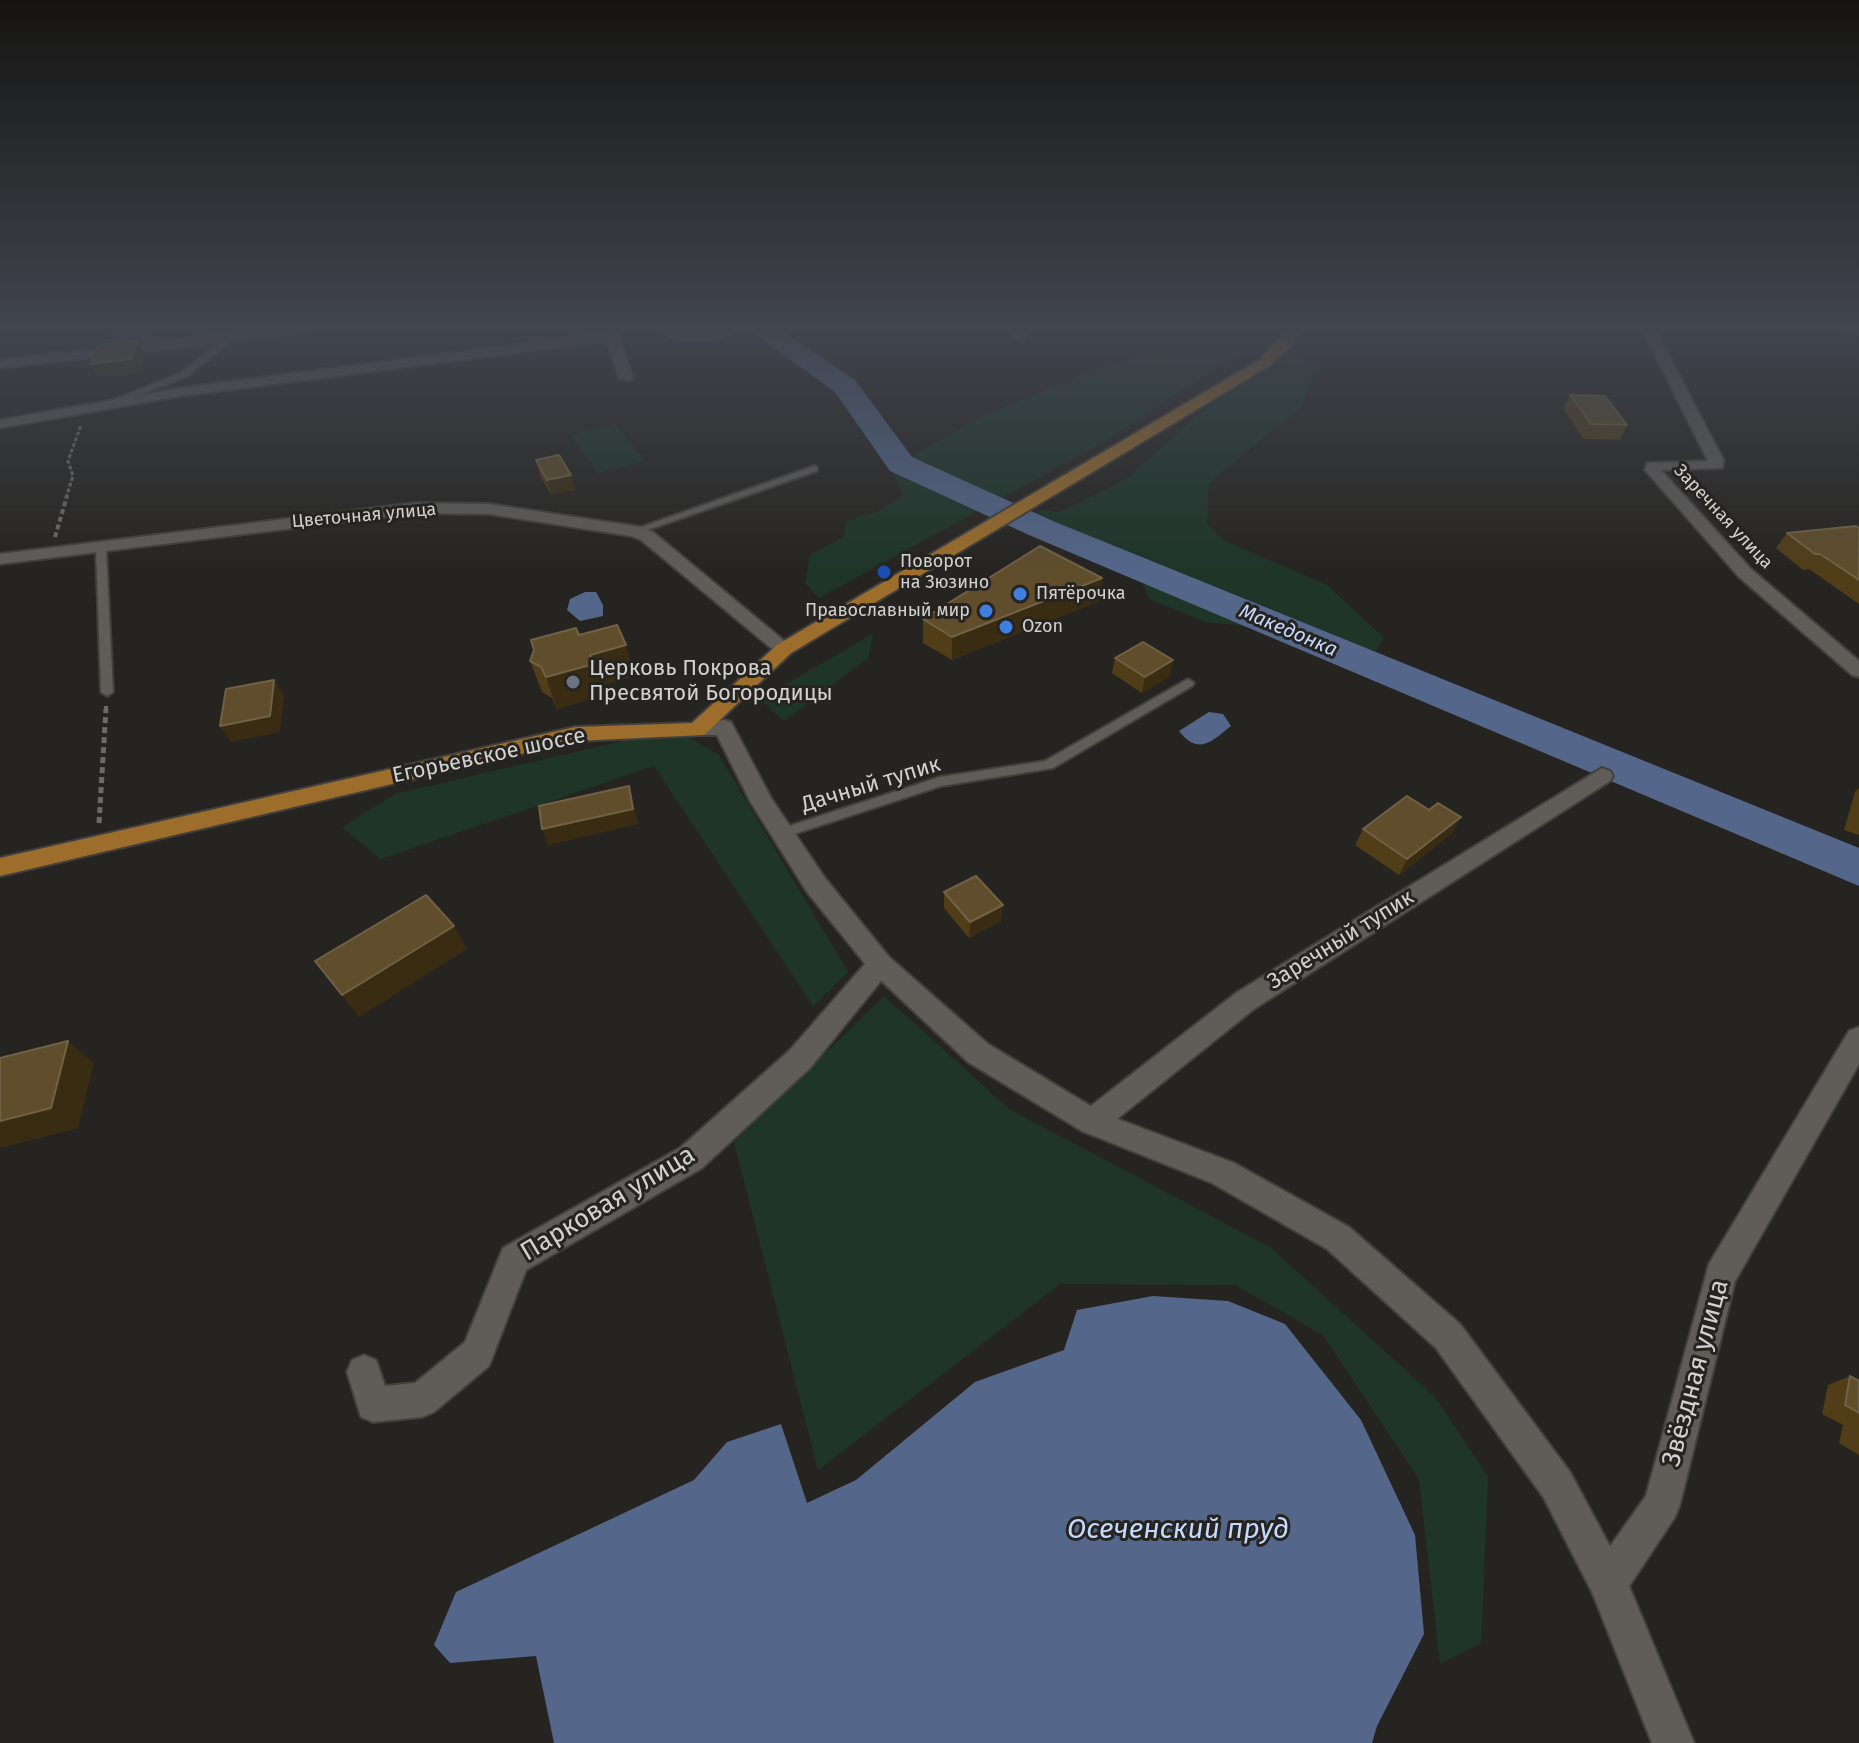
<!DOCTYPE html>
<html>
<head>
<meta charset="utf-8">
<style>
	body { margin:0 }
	canvas { display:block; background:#262420 }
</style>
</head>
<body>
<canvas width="1859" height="1743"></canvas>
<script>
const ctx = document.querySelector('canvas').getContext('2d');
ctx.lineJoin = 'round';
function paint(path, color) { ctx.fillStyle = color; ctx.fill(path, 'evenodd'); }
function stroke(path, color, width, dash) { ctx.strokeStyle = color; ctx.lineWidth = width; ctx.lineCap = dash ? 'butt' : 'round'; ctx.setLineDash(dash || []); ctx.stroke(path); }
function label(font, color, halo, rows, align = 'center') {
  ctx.font = font + ' "Fira Sans",sans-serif'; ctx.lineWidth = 6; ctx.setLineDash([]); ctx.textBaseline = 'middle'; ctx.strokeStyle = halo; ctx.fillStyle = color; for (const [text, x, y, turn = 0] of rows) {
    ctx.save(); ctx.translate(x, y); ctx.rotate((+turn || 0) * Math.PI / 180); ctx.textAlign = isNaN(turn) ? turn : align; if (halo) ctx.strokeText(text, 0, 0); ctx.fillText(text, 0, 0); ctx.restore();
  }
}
paint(new Path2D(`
	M1185,344L1230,350L1235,356L1100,444L819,598L805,583L810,555L843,537L847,521L876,512L903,496L891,468L983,416L1094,370Z
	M1289,356L1319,365L1301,407L1209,483L1207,524L1223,540L1327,585L1384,638L1376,651L1274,629L1205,622L1149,599L1132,556L1033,517L1042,510L1060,512L1127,479L1204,409Z
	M615,424L645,461L598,473L570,435Z
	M873,634L868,658L784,721L760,699Z
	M674,729L719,755L848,972L813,1006L654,766L381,859L342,827L395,794Z
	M884,996L1009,1109L1271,1248L1435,1397L1488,1477L1481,1643L1440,1664L1419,1479L1323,1335L1235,1285L1060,1284L818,1470L734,1142Z`), '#1e3528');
paint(new Path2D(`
	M655,329H750C720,341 683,351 655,329Z
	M585,592H596L603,605V616L580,621L567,610L570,599Z
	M1209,712L1223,714L1231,726C1213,740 1199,757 1179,731Z
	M1153,1296L1228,1301L1285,1324L1361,1420L1415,1535L1424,1634L1377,1726L1372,1743H554L536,1656L450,1663L434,1645L456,1592L694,1480L727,1442L781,1424L807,1503L856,1480L975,1382L1064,1350L1077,1310Z`), '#54678a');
paint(new Path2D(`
	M748,329H779L855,380L912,457L1053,521L1859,848V886L1029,535L890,471L835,392Z`), '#54678a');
const lane = new Path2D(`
	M226,338L233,340L186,377L113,405L106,403L180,373Z
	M814,466L817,467V471L639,533L630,531Z
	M101,546L106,549L113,692L107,696L101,692L96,549Z
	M1188,679L1194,683L1192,686L1053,768L941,786L782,838L775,833L777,830L940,777L1045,761Z`);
const street = new Path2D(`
	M265,329H309L303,333L0,368V360Z
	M604,329H617L633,378L631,381L619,378L607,341L181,396L0,428V420L181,388L605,333Z
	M1015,329H1028L1024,342L1012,339Z
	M1642,329H1655L1724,461L1722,468L1661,470L1751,569L1859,661V677L1852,675L1739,577L1645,470L1647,463L1708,461Z
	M1844,329H1859V334L1845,332Z
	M416,503L489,504L641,527L653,532L794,649L791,653H777L641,540L631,536L489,514L416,513L0,564V554Z
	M1602,768L1610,771L1613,776L1610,781L1254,1009L1102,1131L1092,1135L1082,1131L1077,1122L1082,1113L1236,993Z
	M880,953L889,957L893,964L889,971L810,1068L702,1168L526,1270L489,1366L434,1412L422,1417L373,1422L361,1417L347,1372L352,1360L364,1355L376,1360L385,1386L415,1383L465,1342L503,1248L680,1148L790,1050L871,957Z
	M1859,1027V1064L1735,1281L1680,1504L1675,1517L1622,1597L1608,1602L1594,1597L1589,1583L1594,1569L1646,1496L1709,1264L1849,1031Z`);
const secondary = new Path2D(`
	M724,720L731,722L771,798L825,878L889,957L988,1044L1102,1113L1234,1163L1349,1227L1460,1324L1570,1472L1622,1569L1694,1743H1652L1593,1594L1544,1498L1436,1348L1327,1249L1212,1183L1082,1131L968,1062L871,971L807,892L750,801L717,735H690L686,730L690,725Z`);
const primary = new Path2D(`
	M1288,329H1301L1291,346L1269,366L791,653L704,735L575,741L0,876V858L575,727L692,723L777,645L1259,360Z`);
stroke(lane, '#42403d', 4);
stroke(street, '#42403d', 4);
stroke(secondary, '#42403d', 4);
stroke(primary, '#42403d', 4);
stroke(new Path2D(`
	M66,498L73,476L68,461L81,425`), '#6d6b68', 3, [4, 2]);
stroke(new Path2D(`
	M55,537L67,496
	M106,711V705`), '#6d6b68', 4, [5, 3]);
stroke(new Path2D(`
	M99,823L106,709`), '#6d6b68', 5, [6, 4]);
paint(lane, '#605d59');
paint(street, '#605d59');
paint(secondary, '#605d59');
paint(primary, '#9d6e2b');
paint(new Path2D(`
	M1570,395L1627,425L1620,440L1584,439L1563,409Z
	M536,460L571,475L575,490L551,495L540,475Z
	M1859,528V604L1809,569L1803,570L1776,548L1787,533Z
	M1102,578L1099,601L952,660L923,643V619Z
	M579,635L635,676L600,686L603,695L557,709L552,698L542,692L530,661Z
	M1115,658L1170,676L1142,693L1112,673Z
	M1859,788V835L1844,830L1855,792Z
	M1363,829L1452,833L1399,875L1355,845Z
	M944,892L1001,921L969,938L944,908Z
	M1850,1376L1859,1381V1455L1839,1443L1843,1425L1822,1414L1828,1385Z`), '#513d18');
paint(new Path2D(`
	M112,329H157L151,339L138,341L145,354L138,373L98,378L90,364L114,344L106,330Z
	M571,475L575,490L551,495L547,480Z
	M1102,578L1099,601L952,660V637Z
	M626,645L635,676L600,686L603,695L557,709L546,677L590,655Z
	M1173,660L1170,676L1142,693L1145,677Z
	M274,680L284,696L280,732L231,742L220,726Z
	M629,786L638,824L548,845L542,829Z
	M1461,817L1452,833L1399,875L1407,859Z
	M1003,905L1001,921L969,938L970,922Z
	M454,926L467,949L359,1017L342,995Z
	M68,1041L94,1063L78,1128L0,1148V1121Z`), '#3a2c13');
const building = new Path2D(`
	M138,341L130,359L90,364L99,345Z
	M1570,395L1605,396L1627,425L1591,424Z
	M559,455L571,475L547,480L536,460Z
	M1856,526L1859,528V580L1820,554H1815L1787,533Z
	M1040,546L1102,578L952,637L923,619Z
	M617,625L626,645L590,655L594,664L546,677L541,667L530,661L534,650L531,640L576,628L579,635Z
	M1143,642L1173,660L1145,677L1115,658Z
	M274,680L270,716L220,726L226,689Z
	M629,786L633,809L542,829L539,806Z
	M1407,796L1429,810L1438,803L1461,817L1407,859L1363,829Z
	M976,876L1003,905L970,922L944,892Z
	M426,895L454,926L342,995L315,961Z
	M68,1041L51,1108L0,1121V1058Z
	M1850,1376L1859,1381V1413L1845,1405Z`);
paint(building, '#5f4d2b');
stroke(building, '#716245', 2);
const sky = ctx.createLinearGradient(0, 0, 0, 573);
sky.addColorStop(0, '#151412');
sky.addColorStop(0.57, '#41454e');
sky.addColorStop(1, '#41454e00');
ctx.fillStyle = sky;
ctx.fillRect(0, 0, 1859, 573);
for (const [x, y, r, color] of [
	[884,572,8,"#1a4fb4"],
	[1020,594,8,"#3f7fe0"],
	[986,611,8,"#3f7fe0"],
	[1006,627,8,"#3f7fe0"],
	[573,682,8,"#6b7280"]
]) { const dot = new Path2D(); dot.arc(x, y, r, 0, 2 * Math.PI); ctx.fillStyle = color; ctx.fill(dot); stroke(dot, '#262420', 3); }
label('18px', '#d3d1cf', '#262420', [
	["Цветочная улица",364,516,-5],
	["Заречная улица",1723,517,47]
]);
label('18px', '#d3d1cf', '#262420', [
	["Поворот",900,562],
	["на Зюзино",900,583],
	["Пятёрочка",1036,594],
	["Православный мир",970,611,"right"],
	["Ozon",1022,627]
], 'left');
label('italic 20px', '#c5d9fe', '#262420', [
	["Македонка",1288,631,23]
]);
label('22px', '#d3d1cf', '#262420', [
	["Церковь Покрова",589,669],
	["Пресвятой Богородицы",589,694]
], 'left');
label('22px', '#d3d1cf', '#262420', [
	["Егорьевское шоссе",489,756,-12],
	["Дачный тупик",871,785,-17],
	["Заречный тупик",1341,940,-32]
]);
label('26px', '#d3d1cf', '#262420', [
	["Парковая улица",608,1204,-31],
	["Звёздная улица",1696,1373,-75]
]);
label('italic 28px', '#c5d9fe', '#262420', [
	["Осеченский пруд",1178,1530]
]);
</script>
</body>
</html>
